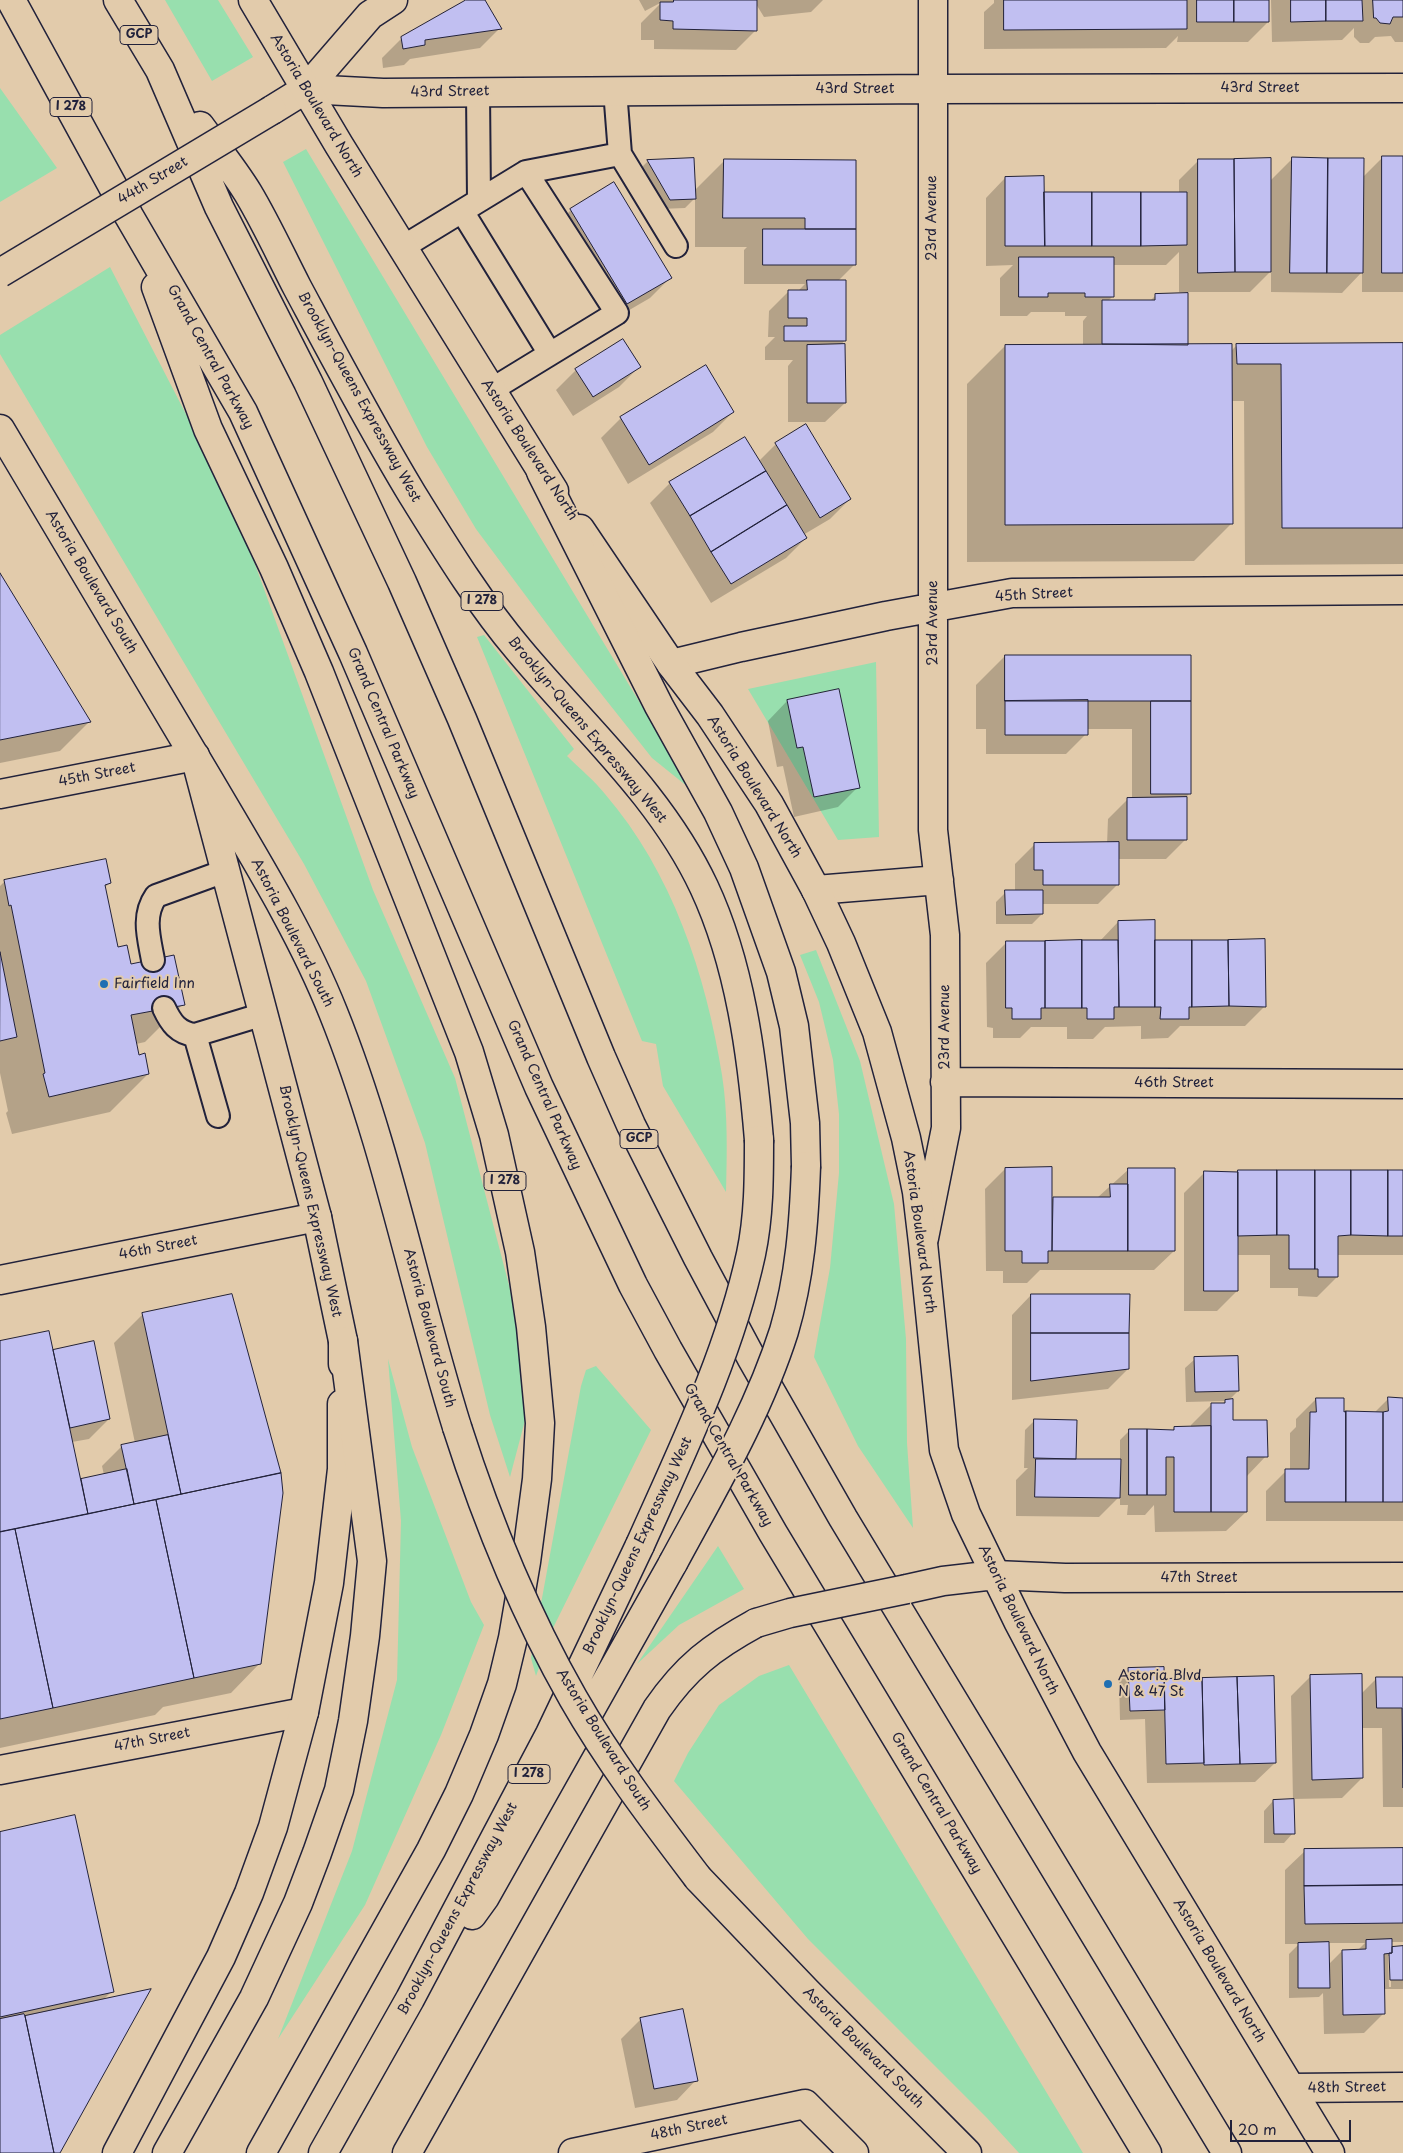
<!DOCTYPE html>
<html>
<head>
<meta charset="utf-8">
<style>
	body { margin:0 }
	#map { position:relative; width:1403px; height:2153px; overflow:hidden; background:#e2cbab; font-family:"Playpen Sans",sans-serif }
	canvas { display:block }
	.scale { position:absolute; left:1230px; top:2120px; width:121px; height:22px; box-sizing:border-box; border:2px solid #22223b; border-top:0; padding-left:6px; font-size:15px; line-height:18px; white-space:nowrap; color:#22223b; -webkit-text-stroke:4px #e2cbab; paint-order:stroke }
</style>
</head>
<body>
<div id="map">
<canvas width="1403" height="2153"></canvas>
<div class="scale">20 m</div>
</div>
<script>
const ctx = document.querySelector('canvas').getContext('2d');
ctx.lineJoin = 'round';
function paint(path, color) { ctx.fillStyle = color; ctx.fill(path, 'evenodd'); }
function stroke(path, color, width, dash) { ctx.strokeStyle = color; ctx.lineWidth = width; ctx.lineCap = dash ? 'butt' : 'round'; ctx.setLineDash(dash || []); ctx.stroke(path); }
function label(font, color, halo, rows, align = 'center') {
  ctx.font = font + ' "Playpen Sans",sans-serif'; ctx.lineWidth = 4; ctx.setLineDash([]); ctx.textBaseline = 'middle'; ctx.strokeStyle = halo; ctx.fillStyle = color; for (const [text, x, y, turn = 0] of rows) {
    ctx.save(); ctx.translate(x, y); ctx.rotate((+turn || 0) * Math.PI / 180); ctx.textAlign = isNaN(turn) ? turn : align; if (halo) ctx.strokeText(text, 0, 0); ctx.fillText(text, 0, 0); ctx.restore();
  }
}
paint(new Path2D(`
	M165,0H218L253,57L212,81Z
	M0,88L57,168L0,202Z
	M306,149L693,791L652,758L561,643L476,529L427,447L283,162Z
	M110,267L235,509L373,890L455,1078L511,1293L528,1409L510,1477L490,1415L425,1143L366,981L304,864L0,354V335Z
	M484,635L574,749L567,756C580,769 594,780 605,794C672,872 706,974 722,1075C728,1113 727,1153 726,1192L663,1086L656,1044L642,1041L477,637Z
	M876,662L879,837L838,840L748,689ZM839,689L859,787L814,797L803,747H797L787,700Z
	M816,950L860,1061L894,1204L906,1339L907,1443L913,1528L858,1446L814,1357L830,1268L839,1173V1114L833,1060L819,1002L800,955Z
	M388,1359L412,1447L471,1602L484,1625L441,1735L365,1905L278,2039L352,1851L397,1680L401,1521Z
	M596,1366L651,1430L553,1628L536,1676L531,1658L581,1386L586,1370Z
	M718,1546L744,1589L679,1625L637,1664Z
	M789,1665L1083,2153H1019L987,2118L808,1939L674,1781L688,1753L719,1705L759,1676Z`), '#98dfae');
paint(new Path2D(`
	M469,0H484L500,28L480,48L410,59L404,65L383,68L382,58L402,38Z
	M639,0H823L811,12L764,17L756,4V30L736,50L654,49V40H641V23L662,2L645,11Z
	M994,0H1268V22L1248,42H1177L1178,36L1166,48L984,49V12L994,3Z
	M1271,0H1403V42H1395L1391,36L1375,37L1369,43H1360L1354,37V28L1342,40L1272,42Z
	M1382,158H1403V292H1362V272L1342,293L1271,292V271L1250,292H1179V252L1166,265H1113V296L1108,301H1150L1156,295L1187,345L1231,351L1237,345L1403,344V564L1245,565L1244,401H1231V524L1194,561L967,562V384L1005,346H1083V321L1087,316H1065V312H1031L1027,316H1000V278L1013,265L986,266V198L1005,178L1043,194L1179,193V180L1199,160L1270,181L1292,159L1363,177Z
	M693,160L694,191L724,161H855V264L838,281L845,340L840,346L845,403L825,422H788V366L793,360H765V347L775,337H768L769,311L789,291H798L805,284H744V250L747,247H695V198L685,208L660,209L638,171L648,161Z
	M571,210L670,278L650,298L607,323L551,230Z
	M623,340L639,367L619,387L573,416L556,390L576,370Z
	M705,367L733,412L713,432L628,484L601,438L621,418Z
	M776,444L850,499L830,519L803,535L806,538L786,558L711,603L650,503L670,483L759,461Z
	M0,575L89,722L60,751L0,763Z
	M1005,656L1189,657V794L1186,797V839L1166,859H1118V884L1098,904H1042V914L1032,924H996V902L1006,892H1015V864L1035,844H1107L1108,819L1128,799H1132V729H1086V734L1066,754H986V729H976V685Z
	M787,701L858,787L838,807L794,817L783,766L777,767L768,721Z
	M5,881L110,883L104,888L117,948L130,966L183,1004L145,1042L136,1044L138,1056L148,1074L110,1112L12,1134L6,1113L8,1111L0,1073V886Z
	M1118,922L1265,1006L1245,1026H1180L1168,1038L1141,1039V1026L1105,1027L1093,1039H1067V1027H1031L1020,1038H993V1028L987,1027L986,963L1006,943L1099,942Z
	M1005,1169L1051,1199L1097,1198L1129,1169L1174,1251L1154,1270H1040L1027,1283H1003V1271H986L985,1189Z
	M1403,1172V1255H1337V1277L1317,1297L1298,1296V1288H1270V1255H1237V1291L1217,1311H1184V1193L1204,1173Z
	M1031,1295L1128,1369L1108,1389L1012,1400V1315Z
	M143,1314L280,1473L282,1493L260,1663L231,1693L163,1707L155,1715L0,1748V1343L52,1351L109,1419L89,1439L72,1442L80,1480L104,1475L102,1466L122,1446L135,1443L114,1343Z
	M1195,1359L1238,1391L1228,1401L1232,1421L1266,1456L1247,1476L1246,1512L1226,1531L1155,1532L1154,1505L1145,1515H1127L1128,1505H1120V1496L1099,1517L1016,1516V1480L1028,1468H1024L1025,1430L1035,1420L1075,1421V1460L1120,1461V1440L1130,1430L1172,1431L1174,1428H1191V1425L1211,1405L1222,1404L1225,1401L1186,1402L1185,1368Z
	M1316,1399L1343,1413H1374L1388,1399H1403V1521H1266V1491L1286,1471H1290V1433L1296,1427V1419Z
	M1129,1669L1163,1680L1275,1763L1255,1782L1147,1783L1145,1719L1120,1720L1119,1679Z
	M1311,1676L1361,1694L1377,1678H1403V1807H1383L1382,1728H1361L1362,1778L1342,1798L1293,1799V1833L1284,1843H1264V1811L1273,1801H1293L1291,1696Z
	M0,1833L112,1991L103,2000L58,2153H0Z
	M1403,1850V1942H1391V1950L1403,1948V1989H1384V2013L1364,2033L1324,2034L1323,1993L1319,1997L1289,1998V1954L1299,1944H1285V1870L1305,1851ZM1328,1943H1365L1357,1951H1342L1328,1965ZM1388,1956H1391V1987H1389Z
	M641,2019L696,2080L677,2100L635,2108L621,2039Z`), '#0003');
const building = new Path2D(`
	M466,0H485L502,29L425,40V45L403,49L401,37Z
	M674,0H757V31L673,29V21L660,20V2H673Z
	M1004,0H1187V29L1004,30Z
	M1197,0H1234V22H1197Z
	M1234,0H1269V22H1234Z
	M1291,0H1326V21L1291,22Z
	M1326,0H1362L1363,21H1326Z
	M1373,0H1403V17H1393L1390,24L1380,23L1376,18H1374Z
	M1382,156H1403V273H1382Z
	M1292,157L1328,158L1327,273H1290Z
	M694,158L696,199L670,200L647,160Z
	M1271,158V272H1235L1234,159Z
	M1328,158H1364L1363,273H1327Z
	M724,159L856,160V229H805V218H723Z
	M1198,159H1234L1235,272L1198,273Z
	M1044,176L1045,246H1005V177Z
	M614,182L672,278L627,304L570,209Z
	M1044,192H1092V246H1045Z
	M1092,192H1141V246H1092Z
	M1141,192H1187V245L1141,246Z
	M763,229H856V265H763Z
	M1019,257H1114V297H1085V293H1048V297H1019Z
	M807,280H846V341H784V326H807V318H788V290H807Z
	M1188,293V345L1102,344V300H1155V294Z
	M623,339L641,367L593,397L575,369Z
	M1403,343V528H1282L1281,364H1237L1236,344Z
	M845,344L846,403H807V345Z
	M1232,344L1233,524L1005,525V345Z
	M706,365L734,412L649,465L620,417Z
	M806,424L851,499L820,518L775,443Z
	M745,437L766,471L690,516L669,482Z
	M766,471L787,505L711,552L690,516Z
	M787,505L807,538L731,584L711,552Z
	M0,573L91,722L0,740Z
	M1005,655H1191V701H1005Z
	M839,689L860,788L814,797L803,747L797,748L787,700Z
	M1088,700V735H1005V701Z
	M1151,701H1191V794H1151Z
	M1187,797V840H1127V798Z
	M1119,842V885H1043V870H1034V843Z
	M106,859L111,883L105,885L118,947L127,945L131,964L174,955L185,1005L131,1015L139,1055L145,1053L149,1074L49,1097L43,1074L45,1073L11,905L9,906L4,880Z
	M1005,890H1043V914L1006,915Z
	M1155,920V1007H1119L1118,921Z
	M1265,939L1266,1007L1229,1006L1228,940Z
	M1082,940H1118L1119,1007H1114V1019H1087V1008H1082Z
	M1082,940V1008H1045V941Z
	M1155,940H1192V1007H1189V1019H1160L1161,1007H1155Z
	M1192,940H1228L1229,1006L1192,1007Z
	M1006,941H1045V1008H1041V1019H1012V1008H1006Z
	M0,952L17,1037L0,1041Z
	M1052,1167V1251H1048V1263H1022V1251H1005V1168Z
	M1128,1168H1175V1251H1128Z
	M1238,1170H1277V1235L1238,1236Z
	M1277,1170H1315V1269H1289V1235H1277Z
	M1315,1170H1351V1235L1338,1236V1277H1318V1269H1315Z
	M1351,1170H1388V1236L1351,1235Z
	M1388,1170H1403V1236H1388Z
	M1204,1171L1238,1172V1291H1204Z
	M1110,1184H1128V1251H1052L1053,1197H1110Z
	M232,1294L281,1473L181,1494L142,1313Z
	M1031,1294H1130L1129,1333H1031Z
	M49,1331L88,1514L0,1532V1341Z
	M1031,1333H1129V1369L1031,1381Z
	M94,1341L110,1419L70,1428L53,1350Z
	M1238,1356L1239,1391L1195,1392L1194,1357Z
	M1388,1397L1403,1398V1502H1383V1412L1388,1411Z
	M1316,1398H1344V1412L1346,1411V1502H1285V1469H1309L1310,1412H1316Z
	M1233,1399V1420H1267L1268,1457H1247V1512H1211V1403H1225V1400Z
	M1346,1411L1383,1412V1502H1346Z
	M1034,1419L1077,1420L1076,1459L1034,1458Z
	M1211,1426V1512H1174V1457H1166V1495H1147V1429L1174,1430V1427Z
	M1129,1429H1147V1495H1129Z
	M168,1435L181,1494L134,1504L121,1445Z
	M1036,1459H1121L1120,1498L1035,1497Z
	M127,1469L134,1504L88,1514L81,1479Z
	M281,1473L283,1493L261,1664L194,1678L156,1500Z
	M156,1500L194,1678L53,1708L15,1529Z
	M15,1529L53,1708L0,1719V1532Z
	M1164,1667L1165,1710L1130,1711L1128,1668Z
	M1362,1674L1363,1778L1312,1780L1310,1675Z
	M1274,1676L1276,1763L1240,1764L1237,1677Z
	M1237,1677L1240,1764L1204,1765L1202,1678Z
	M1376,1677H1403V1788L1402,1708H1377Z
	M1202,1678L1204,1763L1166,1764L1164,1679Z
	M1294,1799L1295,1834H1274L1273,1800Z
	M75,1815L114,1992L0,2017V1832Z
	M1403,1848V1885L1304,1886V1849Z
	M1403,1885V1923L1305,1924L1304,1886Z
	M1392,1939V1953L1384,1954L1385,2014L1343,2015L1342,1950L1366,1949V1940Z
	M1329,1942L1330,1988H1298V1943Z
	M1403,1946V1980H1390L1389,1953H1392V1947Z
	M151,1989L60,2153H54L25,2016Z
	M683,2009L698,2081L654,2089L640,2018Z
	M24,2014L25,2016L54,2153H0V2019Z`);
paint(building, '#c1bff1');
stroke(building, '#22223b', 1);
const lane = new Path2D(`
	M478,92L479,200
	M620,154L676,246
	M526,172L620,154L615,90
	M462,211L550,354
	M403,247L526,172L617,313L491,390
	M153,960C149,938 142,916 156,896L225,871
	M164,1008C171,1023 178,1033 195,1035L264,1014
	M195,1035L218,1116`);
const street = new Path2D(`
	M306,89L383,93L933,89L1403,88
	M272,110L306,89L370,15L393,0
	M671,664L741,647L886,616L1012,593L1403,590
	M0,794L195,756
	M816,890L939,880
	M945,1082L1403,1084
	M924,1238L946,1128L945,935L933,830V0
	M0,1280L317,1217
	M995,1575L1065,1578L1403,1577
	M0,1770L304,1712
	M1291,2088L1403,2087
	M573,2153L805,2104L854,2153`);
const secondary = new Path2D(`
	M253,0L339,145L554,491
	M0,429C70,547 141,664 210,782C254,857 301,932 333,1012C387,1146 414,1289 457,1427
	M580,529L671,664L710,715L769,804L816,890L841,943L877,1032L906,1138L917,1192L923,1243L944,1450L966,1514L1018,1621L1087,1752L1330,2153
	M195,756L317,1217L343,1341V1364
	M907,1589L943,1581L995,1575
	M698,1878L806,1991L967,2153
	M117,2153L221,1957L249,1893L273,1827L304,1712L329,1583L342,1469V1404
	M407,2153L657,1709C686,1667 712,1647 756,1623`);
const highway = new Path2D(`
	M11,0L129,216L243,412L353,653L539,1087L633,1285L668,1350L773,1533L1147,2153
	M118,0L160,70L219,207L308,382L402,582L462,719L601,1057L631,1125L698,1258L751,1357L843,1518L1227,2153
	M200,126C216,148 234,170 248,193C266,223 281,256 297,287C334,356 372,428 412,494C445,547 479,603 519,650C583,727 661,795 704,887C740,964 752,1055 759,1140
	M156,287L208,429L274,568L319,672L469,1052L494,1135L520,1252L531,1327L540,1423L537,1479L526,1562L513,1638L502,1684L484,1735L459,1794L431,1850L261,2153
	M541,472L659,706L718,812L744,868L781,972L794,1026L805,1123L806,1166
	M472,1915L485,1897L673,1563
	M167,2153L254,1998L298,1903L317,1853L339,1790L353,1721L365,1636L372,1561L343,1341
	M323,2153L410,1999L550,1734L640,1545`);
stroke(lane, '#22223b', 26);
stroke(street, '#22223b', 31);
stroke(secondary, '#22223b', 31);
stroke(highway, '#22223b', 31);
stroke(lane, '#e2cbab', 22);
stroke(street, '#e2cbab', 28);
stroke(secondary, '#e2cbab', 28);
stroke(highway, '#e2cbab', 28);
const streetBridge = new Path2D(`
	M0,273L272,110`);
const secondaryBridge = new Path2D(`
	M457,1427C487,1521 524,1612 573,1698C609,1761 654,1820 698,1878
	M756,1623L790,1613L907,1589`);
const highwayBridge = new Path2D(`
	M640,1545C682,1451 729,1355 751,1254C759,1216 759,1178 759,1140
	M673,1563C714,1487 758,1413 784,1331C800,1277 804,1222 806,1166`);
stroke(streetBridge, '#22223b', 31, []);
stroke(secondaryBridge, '#22223b', 31, []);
stroke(highwayBridge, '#22223b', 31, []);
stroke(streetBridge, '#e2cbab', 28);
stroke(secondaryBridge, '#e2cbab', 28);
stroke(highwayBridge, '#e2cbab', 28);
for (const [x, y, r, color] of [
	[104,984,5,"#1f6fb2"],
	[1108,1684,5,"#1f6fb2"]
]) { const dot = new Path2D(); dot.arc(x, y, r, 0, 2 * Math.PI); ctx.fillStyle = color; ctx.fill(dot); stroke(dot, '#e2cbab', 2); }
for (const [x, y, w] of [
	[139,35,38],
	[71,107,42],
	[482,601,42],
	[639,1139,38],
	[505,1181,42],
	[529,1774,42]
]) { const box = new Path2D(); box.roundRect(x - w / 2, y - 9.5, w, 19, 4); ctx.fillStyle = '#e2cbab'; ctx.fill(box); stroke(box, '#22223b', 1); }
label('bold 12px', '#22223b', null, [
	["GCP",139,35],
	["I 278",71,107],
	["I 278",482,601],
	["GCP",639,1139],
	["I 278",505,1181],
	["I 278",529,1774]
]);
label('14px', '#22223b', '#e2cbab', [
	["43rd Street",1260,88],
	["43rd Street",855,89],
	["43rd Street",450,92,-1],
	["Astoria Boulevard North",316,106,59],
	["44th Street",153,181,-31],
	["23rd Avenue",932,218,-90],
	["Grand Central Parkway",210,357,61],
	["Brooklyn-Queens Expressway West",359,397,61],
	["Astoria Boulevard North",529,450,57],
	["Astoria Boulevard South",91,582,59],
	["45th Street",1034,595,-3],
	["23rd Avenue",933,623,-90],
	["Grand Central Parkway",383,723,67],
	["Brooklyn-Queens Expressway West",587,730,50],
	["45th Street",97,775,-11],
	["Astoria Boulevard North",754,787,58],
	["Astoria Boulevard South",292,933,63],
	["23rd Avenue",945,1027,-90],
	["46th Street",1174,1083],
	["Grand Central Parkway",544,1095,66],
	["Brooklyn-Queens Expressway West",310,1201,77],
	["Astoria Boulevard North",919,1232,82],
	["46th Street",158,1248,-11],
	["Astoria Boulevard South",429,1328,75],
	["Grand Central Parkway",728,1455,60],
	["Brooklyn-Queens Expressway West",638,1546,-65],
	["47th Street",1199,1578],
	["Astoria Boulevard North",1018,1620,64],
	["47th Street",152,1740,-11],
	["Astoria Boulevard South",603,1740,58],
	["Grand Central Parkway",936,1803,59],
	["Brooklyn-Queens Expressway West",458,1909,-62],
	["Astoria Boulevard North",1219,1971,59],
	["Astoria Boulevard South",863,2048,45],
	["48th Street",1347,2088,-1],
	["48th Street",689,2128,-12]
]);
label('14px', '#22223b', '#e2cbab', [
	["Fairfield Inn",114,984],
	["Astoria Blvd",1118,1676],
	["N & 47 St",1118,1692]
], 'left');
</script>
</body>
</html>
